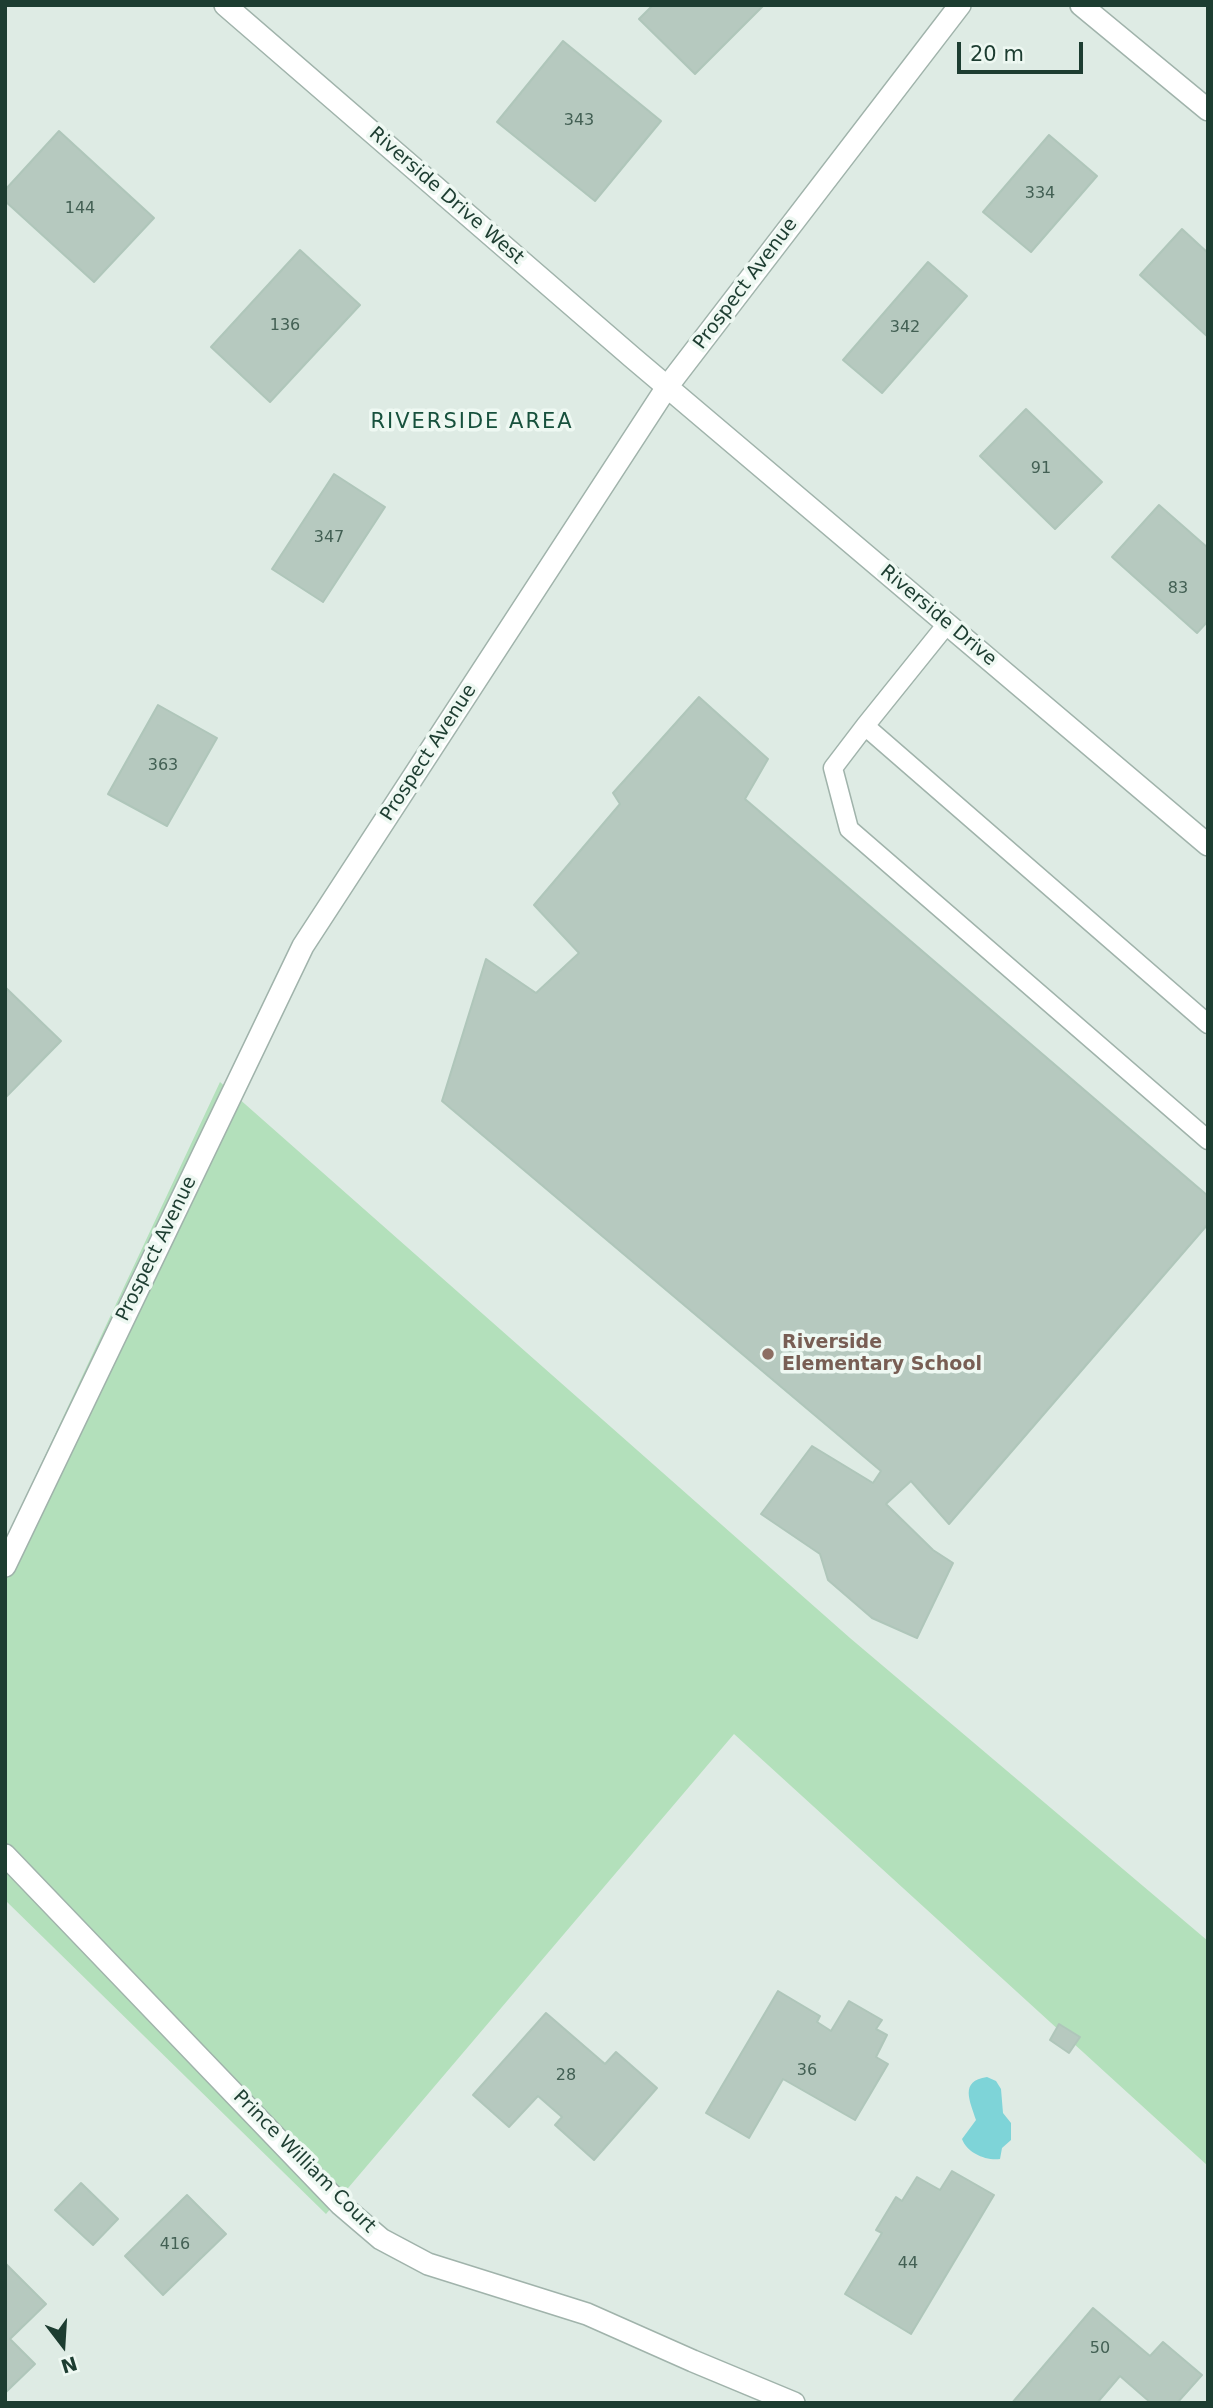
<!DOCTYPE html>
<html>
<head>
<meta charset="utf-8">
<style>
	body { margin:0 }
	#map { position:relative; width:1213px; height:2408px; overflow:hidden; background:#deebe4; font-family:"DejaVu Sans",sans-serif }
	canvas { display:block }
	.frame { position:absolute; inset:0; border:7px solid #1d3d31; pointer-events:none }
	.north { position:absolute; left:28px; top:2310px; width:70px; height:70px; -webkit-text-stroke:5px #eef8f2; paint-order:stroke; rotate:163deg; font-size:19px; font-weight:700; line-height:28px; text-align:center; color:#1d3d31 }
	.north::after { content:''; display:block; margin:auto; width:24px; height:32px; background:#1d3d31; clip-path:polygon(50% 0,100% 100%,50% 72%,0 100%) }
	.scale { position:absolute; left:957px; top:42px; width:126px; height:32px; box-sizing:border-box; border:4px solid #1d3d31; border-top:0; padding-left:9px; font-size:21px; line-height:24px; white-space:nowrap; color:#1d3d31; -webkit-text-stroke:5px #eef8f2; paint-order:stroke }
</style>
</head>
<body>
<div id="map">
<canvas width="1213" height="2408"></canvas>
<div class="frame"></div>
<div class="north">N</div>
<div class="scale">20 m</div>
</div>
<script>
const ctx = document.querySelector('canvas').getContext('2d');
ctx.lineJoin = 'round';
function paint(path, color) { ctx.fillStyle = color; ctx.fill(path, 'evenodd'); }
function stroke(path, color, width, dash) { ctx.strokeStyle = color; ctx.lineWidth = width; ctx.lineCap = dash ? 'butt' : 'round'; ctx.setLineDash(dash || []); ctx.stroke(path); }
function label(font, color, halo, rows, align = 'center') {
  ctx.font = font + ' "DejaVu Sans",sans-serif'; ctx.lineWidth = 7; ctx.setLineDash([]); ctx.textBaseline = 'middle'; ctx.strokeStyle = halo; ctx.fillStyle = color; for (const [text, x, y, turn = 0] of rows) {
    ctx.save(); ctx.translate(x, y); ctx.rotate((+turn || 0) * Math.PI / 180); ctx.textAlign = isNaN(turn) ? turn : align; if (halo) ctx.strokeText(text, 0, 0); ctx.fillText(text, 0, 0); ctx.restore();
  }
}
paint(new Path2D(`
	M220,1082L850,1638L1208,1941V2166L734,1734L326,2214L5,1900V1541Z`), '#b3e0bb');
paint(new Path2D(`
	M987,2077L996,2081L1001,2089L1003,2113L1011,2123V2140L1002,2148L1000,2159C986,2161 967,2153 962,2139L976,2120C970,2101 959,2081 987,2077Z`), '#7ed4d8');
const building = new Path2D(`
	M653,5H763V6L695,74L639,19Z
	M563,41L661,121L595,201L497,122Z
	M59,131L154,218L94,282L5,201V190Z
	M1049,135L1097,176L1031,252L983,212Z
	M1182,229L1208,253V337L1140,275Z
	M300,250L360,305L270,402L211,347Z
	M928,262L967,296L882,393L843,360Z
	M1026,409L1102,482L1055,529L980,456Z
	M334,474L385,507L323,602L272,569Z
	M1159,505L1208,548V621L1197,633L1112,557Z
	M699,697L768,759L745,799L1208,1196V1224L949,1524L911,1481L886,1504L933,1550L953,1563L917,1638L872,1618L828,1580L820,1554L761,1514L812,1446L873,1483L881,1471L442,1101L486,959L536,993L579,953L534,905L620,804L613,793Z
	M158,705L217,738L167,826L108,794Z
	M5,987L61,1041L5,1098Z
	M778,1991L820,2016L817,2022L831,2031L849,2001L882,2020L876,2029L887,2035L876,2057L888,2064L855,2120L783,2079L749,2138L706,2113Z
	M546,2013L605,2064L616,2052L657,2088L594,2160L555,2125L562,2117L538,2096L509,2127L473,2095Z
	M1059,2024L1080,2037L1069,2053L1050,2040Z
	M952,2171L994,2195L911,2334L845,2294L882,2233L876,2230L896,2197L902,2201L917,2177L940,2190Z
	M81,2183L118,2219L93,2245L55,2210Z
	M187,2195L226,2234L163,2295L125,2256Z
	M5,2263L46,2304L10,2339L35,2364L5,2393Z
	M1093,2308L1150,2356L1163,2342L1202,2375L1177,2403H1151L1120,2376L1097,2403H1012Z`);
paint(building, '#b6c9bf');
stroke(building, '#afc6ba', 2);
const service = new Path2D(`
	M947,624L865,726L1208,1024
	M865,726L833,768L849,829L1208,1140`);
const minor = new Path2D(`
	M225,5L633,358L1208,845
	M1081,5L1208,110
	M5,1566L303,946L667,387L960,5
	M5,1855L340,2204L381,2239L428,2264L587,2314L693,2361L794,2403`);
stroke(service, '#a0b3ab', 21);
stroke(minor, '#a0b3ab', 24);
stroke(service, '#fff', 18);
stroke(minor, '#fff', 21);
for (const [x, y, r, color] of [
	[768,1354,7,"#8d6e63"]
]) { const dot = new Path2D(); dot.arc(x, y, r, 0, 2 * Math.PI); ctx.fillStyle = color; ctx.fill(dot); stroke(dot, '#eef8f2', 2.5); }
label('16px', '#436054', null, [
	["343",579,121],
	["334",1040,194],
	["144",80,209],
	["136",285,326],
	["342",905,328],
	["91",1041,469],
	["347",329,538],
	["83",1178,589],
	["363",163,766],
	["36",807,2071],
	["28",566,2076],
	["416",175,2245],
	["44",908,2264],
	["50",1100,2349]
]);
label('19px', '#1d3d31', '#eef8f2', [
	["Riverside Drive West",446,196,41],
	["Prospect Avenue",746,284,-53],
	["Riverside Drive",938,616,40],
	["Prospect Avenue",429,753,-57],
	["Prospect Avenue",157,1249,-64],
	["Prince William Court",304,2162,45]
]);
label('bold 19px', '#785e54', '#eef8f2', [
	["Riverside",782,1343],
	["Elementary School",782,1365]
], 'left');
ctx.letterSpacing = '2px';
label('21px', '#17513d', '#eef8f2', [
	["RIVERSIDE AREA",472,423]
]);
ctx.letterSpacing = '0px';
</script>
</body>
</html>
